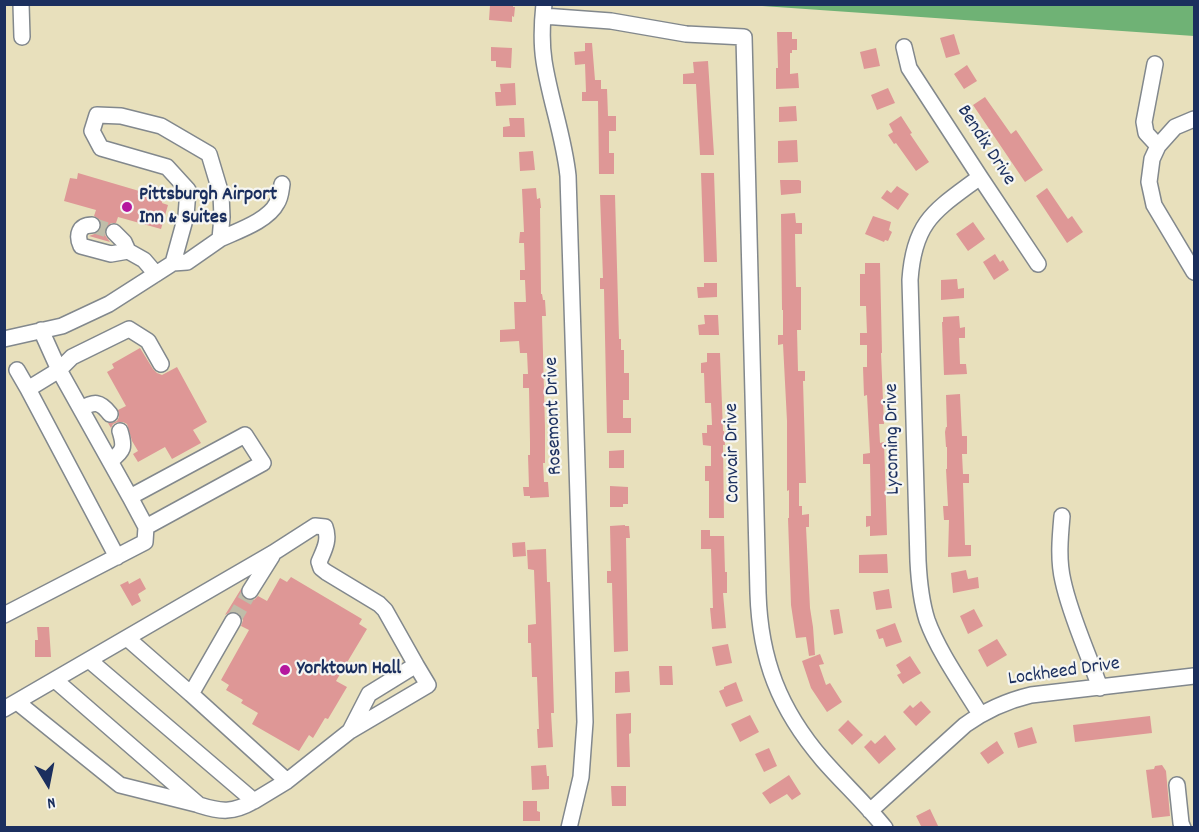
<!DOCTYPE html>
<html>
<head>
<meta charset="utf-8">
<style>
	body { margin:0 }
	#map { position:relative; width:1199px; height:832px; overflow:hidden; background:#e8e0bc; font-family:Dekko,sans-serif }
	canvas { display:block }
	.frame { position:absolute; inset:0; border:6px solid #1b2f5e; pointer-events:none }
	.north { position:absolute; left:18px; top:754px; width:60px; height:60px; -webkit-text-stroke:4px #f6f6f2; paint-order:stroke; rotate:170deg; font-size:16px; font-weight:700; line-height:24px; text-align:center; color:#1b2f5e }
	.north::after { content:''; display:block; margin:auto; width:21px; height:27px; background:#1b2f5e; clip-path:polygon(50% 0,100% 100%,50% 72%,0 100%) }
</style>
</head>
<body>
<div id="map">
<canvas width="1199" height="832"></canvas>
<div class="frame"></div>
<div class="north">N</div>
</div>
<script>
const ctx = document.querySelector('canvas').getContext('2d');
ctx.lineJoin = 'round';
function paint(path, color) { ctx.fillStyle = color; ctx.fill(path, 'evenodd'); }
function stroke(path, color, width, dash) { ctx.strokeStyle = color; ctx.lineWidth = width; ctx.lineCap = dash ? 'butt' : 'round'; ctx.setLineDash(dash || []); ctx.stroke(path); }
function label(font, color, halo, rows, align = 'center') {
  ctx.font = font + ' Dekko,sans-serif'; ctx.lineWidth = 4.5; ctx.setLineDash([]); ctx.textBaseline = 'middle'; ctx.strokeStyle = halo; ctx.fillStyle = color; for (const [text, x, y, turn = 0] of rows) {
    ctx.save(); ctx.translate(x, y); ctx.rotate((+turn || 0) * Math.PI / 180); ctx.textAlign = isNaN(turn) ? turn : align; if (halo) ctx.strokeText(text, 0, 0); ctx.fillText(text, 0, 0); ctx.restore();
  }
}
paint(new Path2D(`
	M748,5H1194V36Z`), '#6fb275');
paint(new Path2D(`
	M497,4H513V7H515L514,17L512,16V22L489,20L490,5Z
	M777,32H792V39H797V50H792V53H790V74L798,73L799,88L776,89V68H778Z
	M954,34L960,54L946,58L940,38Z
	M585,43H592L595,80H601V89H607L608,116H616V131H609V153H614V174H599L598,101H582V92H586L585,64L575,65L574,52L585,51Z
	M491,47L512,48L511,68L496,67V61H491Z
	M876,48L880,66L864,69L860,52Z
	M708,61L714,155H700L696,84H683V74L694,73L693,62Z
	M967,65L977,81L964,89L954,74Z
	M515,83L516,105L496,106L495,92H501L500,84Z
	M888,88L895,103L877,110L871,95Z
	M985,97L1011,134L1016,130L1043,170L1025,182L973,105Z
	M796,106L797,121L779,122V107Z
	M901,116L912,133L910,134L929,162L916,171L896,143L894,144L888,135L893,132L889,124Z
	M509,118H524L525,137H503V127L510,126Z
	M797,140L798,162L778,163V141Z
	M533,151L535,170L520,171L519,152Z
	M78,173L163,198L162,203L168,205L161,229L118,217L116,223H111L105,229V235L110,242L89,236L97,233L101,228L100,220L94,216L96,210L64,201L70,178L77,179Z
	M701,173H714L717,262H704Z
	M780,180H799L801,181V193L781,195Z
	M897,186L909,194L898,210L881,198L887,190L891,193Z
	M536,188L537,199L540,198L541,208H540L541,294H542L543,300H545L546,316H542L545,428V463H543L544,482H548L549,497L530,498V496H524L523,487H529L528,455H530V442L529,388H523V374H528L527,353H520L519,341L500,342V330L515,329L514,302H526L525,280H520V270H525L524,243H519L520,232H524L522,189Z
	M1047,188L1068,219L1072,216L1083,232L1067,243L1036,196Z
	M600,195H615L619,339H621V350H624V373H629V400H623V418H631V433H607L604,289H600V278H603Z
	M795,213L796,223H802V234H795L796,287H801V330H797L798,371H805V381H803L806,483H799V506H802V515L809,514V527H806L810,608L813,627L815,655L809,656L806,637L796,638L791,605L788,518H789V490L787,491V421L783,344L778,345V335H783V310H782L781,214Z
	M873,216L891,222L889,230L892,232L888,241L885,240L884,242L865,234Z
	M973,222L985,239L968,251L956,234Z
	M995,254L1000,262L1003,260L1009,270L994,280L983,262Z
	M865,263H880L882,353H881L884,424H879L880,443L884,442L887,535L870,536V526L866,527V516H871L870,464H863V454L870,453L867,395L864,396L863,367H867V345H860V333H867L866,306H860V274H865Z
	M957,279L958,289L964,288V298L941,300V280Z
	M704,283H717V297L698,298L697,287H704Z
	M704,315H718L719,335H699L698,325L705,324Z
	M959,316L960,328L965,327V338H959L960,364H966L967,374L944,375L942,322H943V317Z
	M140,348L153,369L157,373L162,375L177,367L207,422L193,430L201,443L172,459L165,447L138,462L133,454L138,451L132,441L127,424L123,422H118L113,424L111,428L108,423H112L117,421L119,417L118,410L126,406L107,372L114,368L112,364Z
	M707,353H720L723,431H724L725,445H723L724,518H709V481H705V466H711V446L703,445L702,433H707V425H712L711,403H705L704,373H701V363L707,362Z
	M960,394L962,436H967V454H962L963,474H969V483H963L965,545H971V556L948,557L949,520H944L943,506H948L946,469H947V447H946L945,432L946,427H947L946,395Z
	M624,450V468H609V451Z
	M610,486L628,487V504H623V507H610Z
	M625,525V526H629L630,538H626L628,651L614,652L612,583H607V571H611L610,526Z
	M701,530H710V536H724L725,572H727V593H723L726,628L712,629L710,608H713L711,549H701Z
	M525,542L526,556L513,557L512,543Z
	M546,549L547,582H550L551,611L554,713H551L553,747L538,748L537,729H539L537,677H532L531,643H528V625L536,624L534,570L528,569L527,550Z
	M887,554L888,573H859V555Z
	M966,570L968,579L978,577L979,588L953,593L951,573Z
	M291,577L362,619L359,624L367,629L336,681L347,687L328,719L325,718L313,738L309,735L299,751L252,724L258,713L241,703L243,700L226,690L229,685L221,680L249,630L241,626L243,620L238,613L232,611L225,615L241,589V595L245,600H254L258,596L267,601L280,578L287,582Z
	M140,578L146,589L138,594L141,601L132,606L120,585L128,581L129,584Z
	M889,589L892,608L876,610L873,592Z
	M839,609L843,633L834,635L830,610Z
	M974,609L983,626L968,634L960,616Z
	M895,623L902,642L886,647L883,638L879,639L876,630Z
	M37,627H49L51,657H35V640H38Z
	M997,639L1007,655L987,667L978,650Z
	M728,644L732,663L716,666L712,647Z
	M820,654L824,664L819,665L826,685L830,683L842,702L827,712L811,688L802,661Z
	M910,656L921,673L903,684L897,675L901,673L896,665Z
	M659,666H672L673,685H660Z
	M629,671L630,692L615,693V672Z
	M736,682L743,701L726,707L719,691L724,689V687Z
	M921,701L931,712L916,726L903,712L910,705L913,708Z
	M631,713V733L629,734L630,767H617L616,714Z
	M750,715L759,732L740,742L731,724Z
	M1150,716L1152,733L1075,742L1073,725Z
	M848,720L863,735L852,745L838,730Z
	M1032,727L1037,743L1018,748L1014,733Z
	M885,735L896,749L879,764L864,747L871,740L875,744Z
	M997,741L1004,753L988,764L980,753Z
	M769,748L777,766L764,772L755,754Z
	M546,765L547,776H549V789L532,790L531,766Z
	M1162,765L1166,771L1170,816L1152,818L1146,770L1154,769L1155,766Z
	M789,775L801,794L792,800L787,794L770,804L762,793Z
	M611,786H626V806H612Z
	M523,801H537V811L540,812V821H523Z
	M930,809L939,828H922L916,816Z`), '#de9796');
stroke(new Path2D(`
	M92,225L114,232
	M233,621L250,591`), '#bfbda9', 15, [15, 8]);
const minor = new Path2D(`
	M21,4L22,37
	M544,4C542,23 541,42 544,61C550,100 564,137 568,176L585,722L581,777L569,828
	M543,16L611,21L686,34L744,37L758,593C760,659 779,709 823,760C843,783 866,804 885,828
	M904,47L909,68L980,177L1038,264
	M1155,64L1144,122L1146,133L1158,146
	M1194,119L1175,127L1158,146L1152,159L1149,182L1154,205L1194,272
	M92,225C79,225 76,235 81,246L111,254L128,251
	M114,232L124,242L128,251L144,260L156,274
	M220,239C237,231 268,221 277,203C281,197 281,190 282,184
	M4,339L62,326L109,304L173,263L187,262L220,239L222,217L221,194L209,154L161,126L121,116L97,115L92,131L101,148L167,167L188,190L186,216L173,263
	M17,370L28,389
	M81,409C94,401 100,401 110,414
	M110,461C124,451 125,447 120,431
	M130,497L146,527
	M1062,516C1060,538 1058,560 1063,581C1071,618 1088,652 1100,688
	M117,557L28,389L59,370L72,357L129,329L148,341L161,364
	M250,591L272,556
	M4,615L145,542L146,527L263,463L245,435L130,497L59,370L41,330
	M127,638L191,694L233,621
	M89,660L254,801L287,781L191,694
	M55,680L199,805C221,812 233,813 254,801
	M17,702L120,785L196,804
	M4,709L273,553L315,526L325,527C330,540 324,550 319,562L321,568L326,572L379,604L385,610L416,665L369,694L350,731L287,781
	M980,714C963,686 938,651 927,620C921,601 919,581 918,561L910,280C914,220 936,210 980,177
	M350,731L428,685L416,665
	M1177,785L1181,823L1183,828
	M870,811L965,725C986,710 1006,701 1031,695L1194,676`);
stroke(minor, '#82888d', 18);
stroke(minor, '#fff', 15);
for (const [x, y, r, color] of [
	[127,207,6,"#b5179e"],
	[285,670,6,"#b5179e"]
]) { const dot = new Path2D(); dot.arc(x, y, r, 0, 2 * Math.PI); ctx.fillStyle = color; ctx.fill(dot); stroke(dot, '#f6f6f2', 2); }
label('20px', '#1b2f5e', '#f6f6f2', [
	["Bendix Drive",985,146,57],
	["Rosemont Drive",555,416,-92],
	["Lycoming Drive",894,439,-91],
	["Convair Drive",734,453,-91],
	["Lockheed Drive",1064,673,-8]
]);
label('bold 20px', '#1b2f5e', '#f6f6f2', [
	["Pittsburgh Airport",139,196],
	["Inn & Suites",139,219],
	["Yorktown Hall",297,670]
], 'left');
</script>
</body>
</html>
